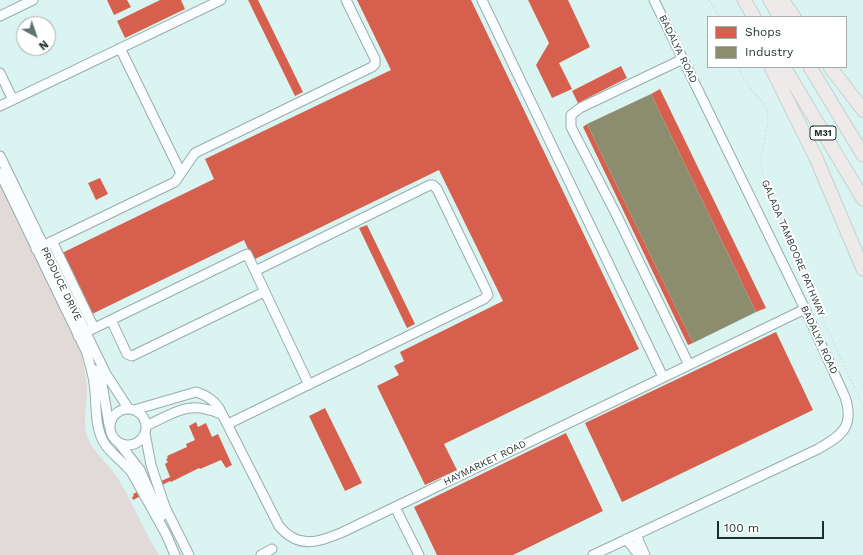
<!DOCTYPE html>
<html>
<head>
<meta charset="utf-8">
<style>
	body { margin:0 }
	#map { position:relative; width:863px; height:555px; overflow:hidden; background:#daf4f1; font-family:"Work Sans",sans-serif }
	canvas { display:block }
	.legend { position:absolute; left:707px; top:16px; width:140px; height:52px; box-sizing:border-box; background:#fff; border:1px solid #a4acab; margin:0; padding:5px 7px; list-style:none; font-size:12px; color:#1c2f2d }
	.legend li { display:flex; align-items:center; gap:8px; height:20px }
	.legend b { width:20px; border:1px solid #a4acab }
	.north { position:absolute; left:16px; top:16px; width:40px; height:40px; box-sizing:border-box; background:#fff; border:1px solid #a4acab; border-radius:50%; rotate:140deg; font-size:11px; font-weight:700; line-height:16px; text-align:center; color:#1c2f2d }
	.north::after { content:''; display:block; margin:auto; width:14px; height:18px; background:#5e7472; clip-path:polygon(50% 0,100% 100%,50% 72%,0 100%) }
	.scale { position:absolute; left:717px; top:521px; width:107px; height:18px; box-sizing:border-box; border:2px solid #1c2f2d; border-top:0; padding-left:5px; font-size:12px; line-height:14px; white-space:nowrap; color:#1c2f2d; -webkit-text-stroke:3px #fff; paint-order:stroke }
</style>
</head>
<body>
<div id="map">
<canvas width="863" height="555"></canvas>
<ul class="legend">
<li><b style="height:11px;background:#d6604d"></b>Shops</li>
<li><b style="height:11px;background:#8c8c6e"></b>Industry</li>
</ul>
<div class="north">N</div>
<div class="scale">100 m</div>
</div>
<script>
const ctx = document.querySelector('canvas').getContext('2d');
ctx.lineJoin = 'round';
function paint(path, color) { ctx.fillStyle = color; ctx.fill(path, 'evenodd'); }
function stroke(path, color, width, dash) { ctx.strokeStyle = color; ctx.lineWidth = width; ctx.lineCap = dash ? 'butt' : 'round'; ctx.setLineDash(dash || []); ctx.stroke(path); }
function label(font, color, halo, rows, align = 'center') {
  ctx.font = font + ' "Work Sans",sans-serif'; ctx.lineWidth = 4; ctx.setLineDash([]); ctx.textBaseline = 'middle'; ctx.strokeStyle = halo; ctx.fillStyle = color; for (const [text, x, y, turn = 0] of rows) {
    ctx.save(); ctx.translate(x, y); ctx.rotate((+turn || 0) * Math.PI / 180); ctx.textAlign = isNaN(turn) ? turn : align; if (halo) ctx.strokeText(text, 0, 0); ctx.fillText(text, 0, 0); ctx.restore();
  }
}
paint(new Path2D(`
	M0,184L79,346C83,360 86,374 87,389C88,403 82,420 87,435C92,452 107,462 117,477C133,502 143,530 159,555H0Z`), '#e1dad8');
paint(new Path2D(`
	M107,0H127L131,7L114,15Z
	M160,0H181L185,9L125,38L117,21Z
	M248,0H258L303,92L295,96Z
	M357,0H471L639,349L444,444L457,470L425,485L377,386L399,375L394,366L404,361L400,352L503,301L439,170L253,260L244,240L92,314L62,253L214,179L205,159L391,70Z
	M528,0H568L590,47L559,63L572,89L552,98L536,65L549,43Z
	M621,66L627,78L578,103L572,91Z
	M660,89L766,308L756,312L651,94Z
	M587,124L693,343L688,345L583,127Z
	M100,178L108,194L96,200L88,183Z
	M367,225L415,324L407,328L359,228Z
	M776,332L813,410L622,502L585,423Z
	M325,408L362,483L345,491L309,416Z
	M196,422L198,427L206,423L212,437L218,434L232,465L226,468L221,460L200,469L199,468L171,482L170,481L133,500L132,497L134,496L133,494L170,477L165,464L168,462L166,459L168,458L167,456L187,447L186,444L195,440L189,426Z
	M566,433L603,511L513,555H437L414,507Z`), '#d6604d');
paint(new Path2D(`
	M651,94L756,312L693,343L587,124Z`), '#8c8c6e');
const minor = new Path2D(`
	M482,0L663,377
	M0,16L33,0
	M120,48L181,173
	M683,59L580,108L571,115V127L616,214L689,365
	M0,73L13,100
	M0,106L221,0
	M0,156L106,374L128,408
	M0,173L87,353C89,363 93,373 94,383C97,402 94,423 103,441C110,454 123,461 132,473L166,534L175,555
	M52,241L94,328
	M36,249L175,182L195,153L372,67L375,64V59L346,0
	M111,320L127,354L132,356L264,292
	M78,336L247,254L309,385
	M95,370L102,384L109,425
	M110 427a18 18 0 1 1 36 0a18 18 0 1 1-36 0Z
	M134,410L196,392C206,395 213,399 219,408L279,526C298,549 318,543 343,532L805,309
	M228,424L484,299L488,295L487,292L437,189L433,185H430L255,271
	M146,426C176,412 188,400 221,414
	M145,433L151,465L165,507L189,555
	M119,443L140,470L161,517
	M395,507L419,555
	M637,534L639,542L645,555
	M626,539L639,555
	M261,555L272,549
	M593,555L818,449C841,436 855,427 845,397L805,309L654,0`);
const highway = new Path2D(`
	M744,0L754,17
	M770,0L780,17
	M782,0L794,17
	M771,67L816,158L863,269
	M784,67L863,199
	M810,67L863,155
	M830,67L863,110`);
stroke(minor, '#99acab', 11);
stroke(highway, '#c4d1d0', 15);
stroke(new Path2D(`
	M709,0L720,17
	M739,67L744,80L764,104L767,111L768,123L761,160L762,172L765,181L777,208L798,265L863,406`), '#d8e0e0', 1.5, [2, 2]);
stroke(minor, '#f9fdfd', 9);
stroke(highway, '#eeeae9', 13);
for (const [x, y, w] of [
	[823,133,26]
]) { const box = new Path2D(); box.roundRect(x - w / 2, y - 7, w, 14, 3); ctx.fillStyle = '#fff'; ctx.fill(box); stroke(box, '#1c2f2d', 1); }
label('bold 9px', '#1c2f2d', null, [
	["M31",823,133]
]);
label('10px', '#1c2f2d', '#fff', [
	["BADALYA ROAD",678,49,64],
	["GALADA TAMBOORE PATHWAY",793,248,67],
	["PRODUCE DRIVE",61,284,64],
	["BADALYA ROAD",819,340,65],
	["HAYMARKET ROAD",485,463,-26]
]);
</script>
</body>
</html>
